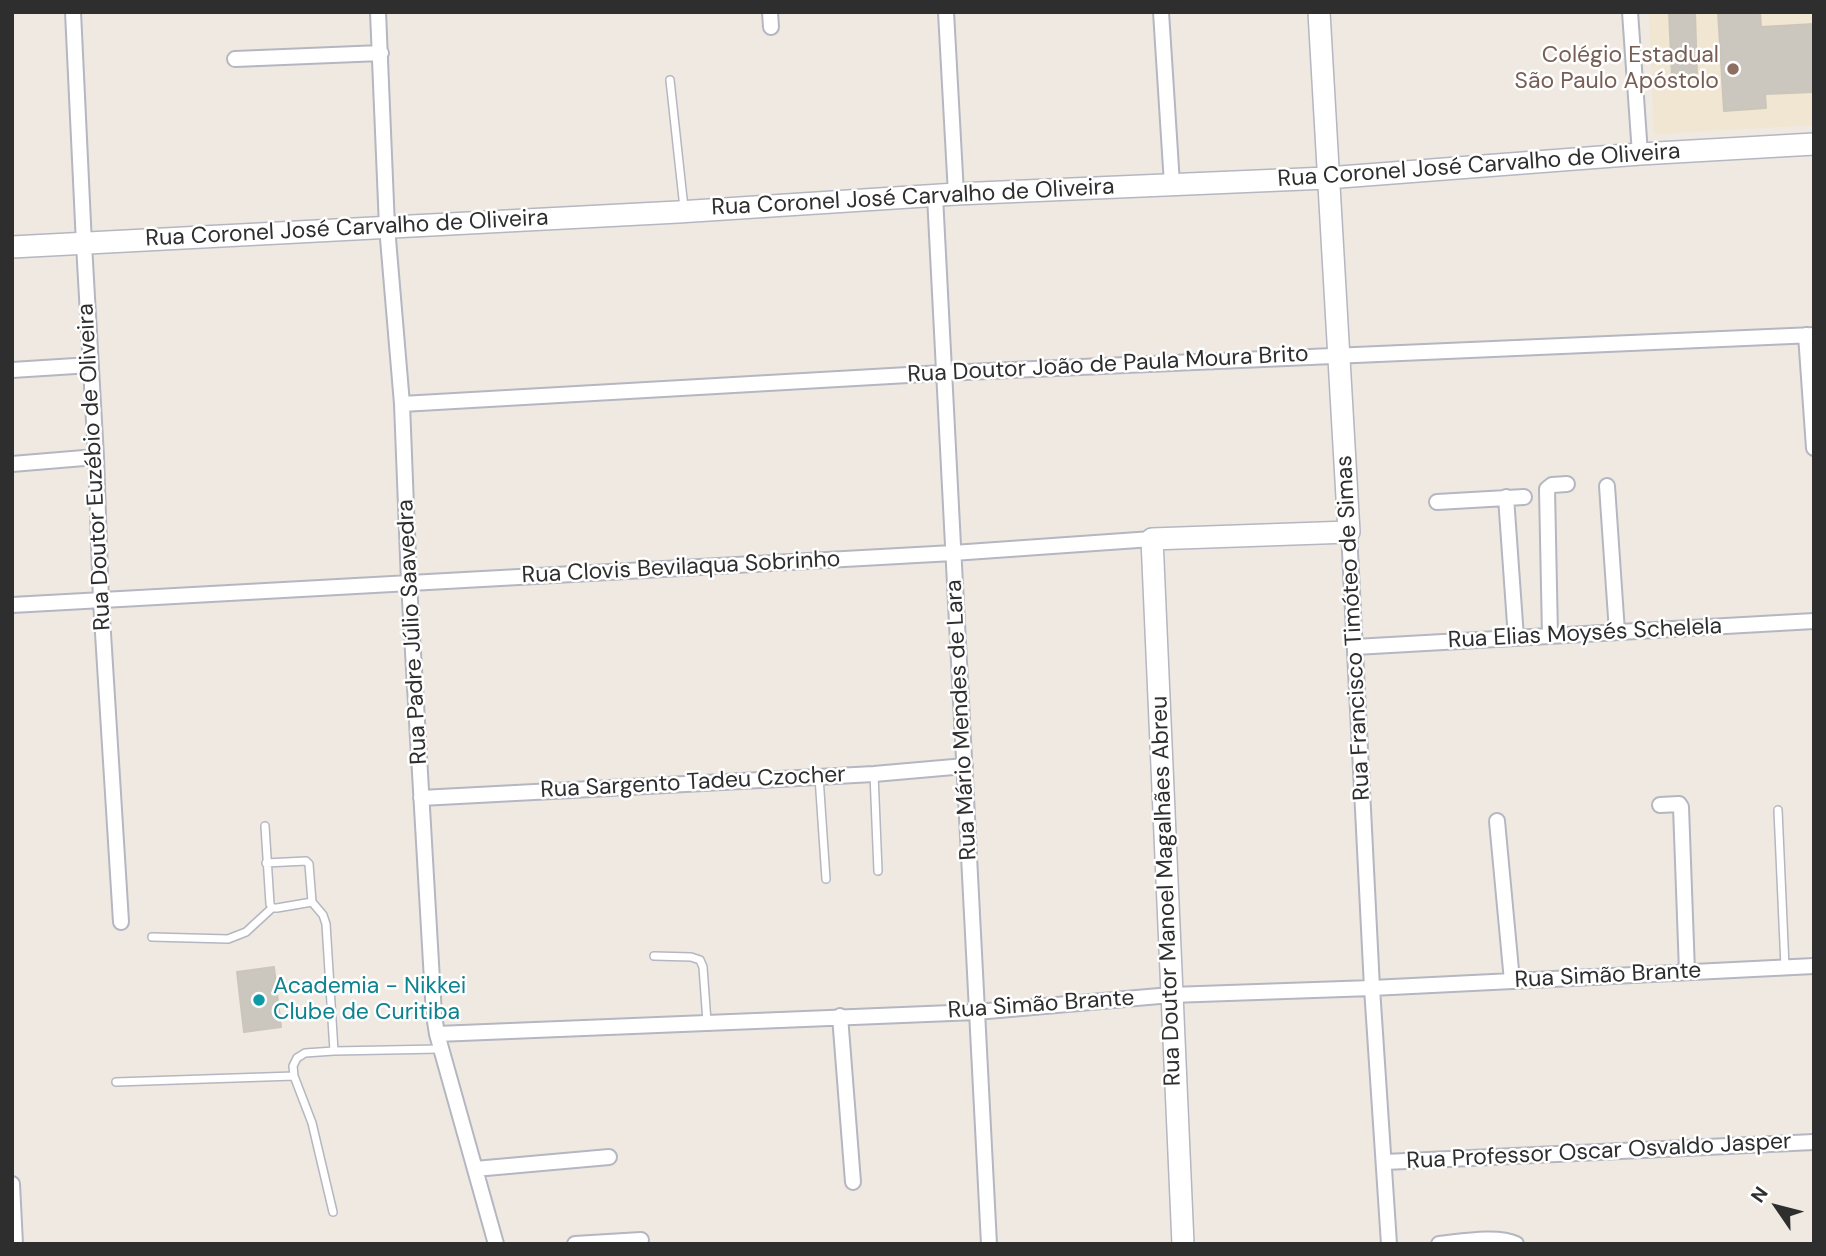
<!DOCTYPE html>
<html>
<head>
<meta charset="utf-8">
<style>
	body { margin:0 }
	#map { position:relative; width:1826px; height:1256px; overflow:hidden; background:#efe9e1; font-family:"DM Sans",sans-serif }
	canvas { display:block }
	.frame { position:absolute; inset:0; border:14px solid #2e2e2e; pointer-events:none }
	.north { position:absolute; left:1742px; top:1172px; width:70px; height:70px; -webkit-text-stroke:5px #fff; paint-order:stroke; rotate:305deg; font-size:19px; font-weight:700; line-height:28px; text-align:center; color:#2e2e2e }
	.north::after { content:''; display:block; margin:auto; width:24px; height:32px; background:#2e2e2e; clip-path:polygon(50% 0,100% 100%,50% 72%,0 100%) }
</style>
</head>
<body>
<div id="map">
<canvas width="1826" height="1256"></canvas>
<div class="frame"></div>
<div class="north">N</div>
</div>
<script>
const ctx = document.querySelector('canvas').getContext('2d');
ctx.lineJoin = 'round';
function paint(path, color) { ctx.fillStyle = color; ctx.fill(path, 'evenodd'); }
function stroke(path, color, width, dash) { ctx.strokeStyle = color; ctx.lineWidth = width; ctx.lineCap = dash ? 'butt' : 'round'; ctx.setLineDash(dash || []); ctx.stroke(path); }
function label(font, color, halo, rows, align = 'center') {
  ctx.font = font + ' "DM Sans",sans-serif'; ctx.lineWidth = 5; ctx.setLineDash([]); ctx.textBaseline = 'middle'; ctx.strokeStyle = halo; ctx.fillStyle = color; for (const [text, x, y, turn = 0] of rows) {
    ctx.save(); ctx.translate(x, y); ctx.rotate((+turn || 0) * Math.PI / 180); ctx.textAlign = isNaN(turn) ? turn : align; if (halo) ctx.strokeText(text, 0, 0); ctx.fillText(text, 0, 0); ctx.restore();
  }
}
paint(new Path2D(`
	M1649,12H1814V125L1654,134Z`), '#f0e6d1');
const building = new Path2D(`
	M1669,12H1695L1697,76L1672,77Z
	M1718,12H1760L1761,27L1814,24V92L1765,94L1766,108L1724,111Z
	M274,967L281,1027L244,1032L237,972Z`);
paint(building, '#cbc7bf');
stroke(building, '#cbc5ba', 2);
const lane = new Path2D(`
	M670,80L684,208
	M874,774L878,871
	M819,777L826,879
	M1778,810L1785,967
	M265,826L270,904L272,908H277L312,902
	M266,863L306,861L309,864L312,902L323,915L326,924L334,1051L440,1049
	M152,937L228,939L246,932L272,908
	M654,956L691,957L700,960L703,967L707,1022
	M116,1082L294,1076
	M333,1212L312,1123L294,1076L293,1066L297,1058L305,1053L334,1051`);
const street = new Path2D(`
	M73,12L84,244L96,457L101,601L121,922
	M378,12L387,227L402,404L409,583L434,1015L437,1034L496,1244
	M770,12L771,27
	M946,12L956,194
	M1161,12L1172,184
	M1630,12L1640,154
	M235,59L381,53
	M935,196L989,1244
	M1806,335L1814,448
	M12,370L91,365
	M402,404L943,373L1814,335
	M12,464L96,457
	M1607,486L1617,632
	M1506,497L1516,638
	M1437,502L1524,497
	M1349,532L1372,988L1389,1244
	M12,605L953,553L1152,539
	M1550,636L1547,489L1552,485L1567,484
	M1355,647L1814,621
	M421,798L874,774L965,766
	M1660,805L1679,804L1681,807L1687,972
	M1497,821L1512,981
	M840,1016L853,1182
	M437,1034L976,1012L1171,995L1372,988L1814,966
	M1385,1162L1814,1142
	M475,1169L609,1157
	M12,1184L15,1244
	M575,1244L641,1240
	M1439,1244C1460,1242 1497,1235 1516,1244`);
const secondary = new Path2D(`
	M12,247L678,212L956,194L1327,178L1640,154L1814,144
	M1183,1244L1152,539L1349,532L1319,12`);
stroke(lane, '#b4b7c1', 10);
stroke(street, '#b4b7c1', 18);
stroke(secondary, '#b4b7c1', 24);
stroke(lane, '#fff', 7);
stroke(street, '#fff', 14);
stroke(secondary, '#fff', 21);
for (const [x, y, r, color] of [
	[1733,69,7,"#8d6e63"],
	[259,1000,7,"#0f9aa8"]
]) { const dot = new Path2D(); dot.arc(x, y, r, 0, 2 * Math.PI); ctx.fillStyle = color; ctx.fill(dot); stroke(dot, '#fff', 2.5); }
label('23px', '#785e54', '#fff', [
	["Colégio Estadual",1719,56],
	["São Paulo Apóstolo",1719,82]
], 'right');
label('23px', '#2e2e2e', '#fff', [
	["Rua Coronel José Carvalho de Oliveira",1479,166,-4],
	["Rua Coronel José Carvalho de Oliveira",913,198,-3],
	["Rua Coronel José Carvalho de Oliveira",347,229,-3],
	["Rua Doutor João de Paula Moura Brito",1108,365,-3],
	["Rua Doutor Euzébio de Oliveira",95,467,-93],
	["Rua Clovis Bevilaqua Sobrinho",681,568,-3],
	["Rua Francisco Timóteo de Simas",1354,628,-93],
	["Rua Padre Júlio Saavedra",413,632,-93],
	["Rua Elias Moysés Schelela",1585,634,-3],
	["Rua Mário Mendes de Lara",962,720,-93],
	["Rua Sargento Tadeu Czocher",693,783,-3],
	["Rua Doutor Manoel Magalhães Abreu",1167,891,-92],
	["Rua Simão Brante",1608,976,-3],
	["Rua Simão Brante",1041,1005,-4],
	["Rua Professor Oscar Osvaldo Jasper",1599,1152,-3]
]);
label('23px', '#0d838f', '#fff', [
	["Academia - Nikkei",273,987],
	["Clube de Curitiba",273,1013]
], 'left');
</script>
</body>
</html>
